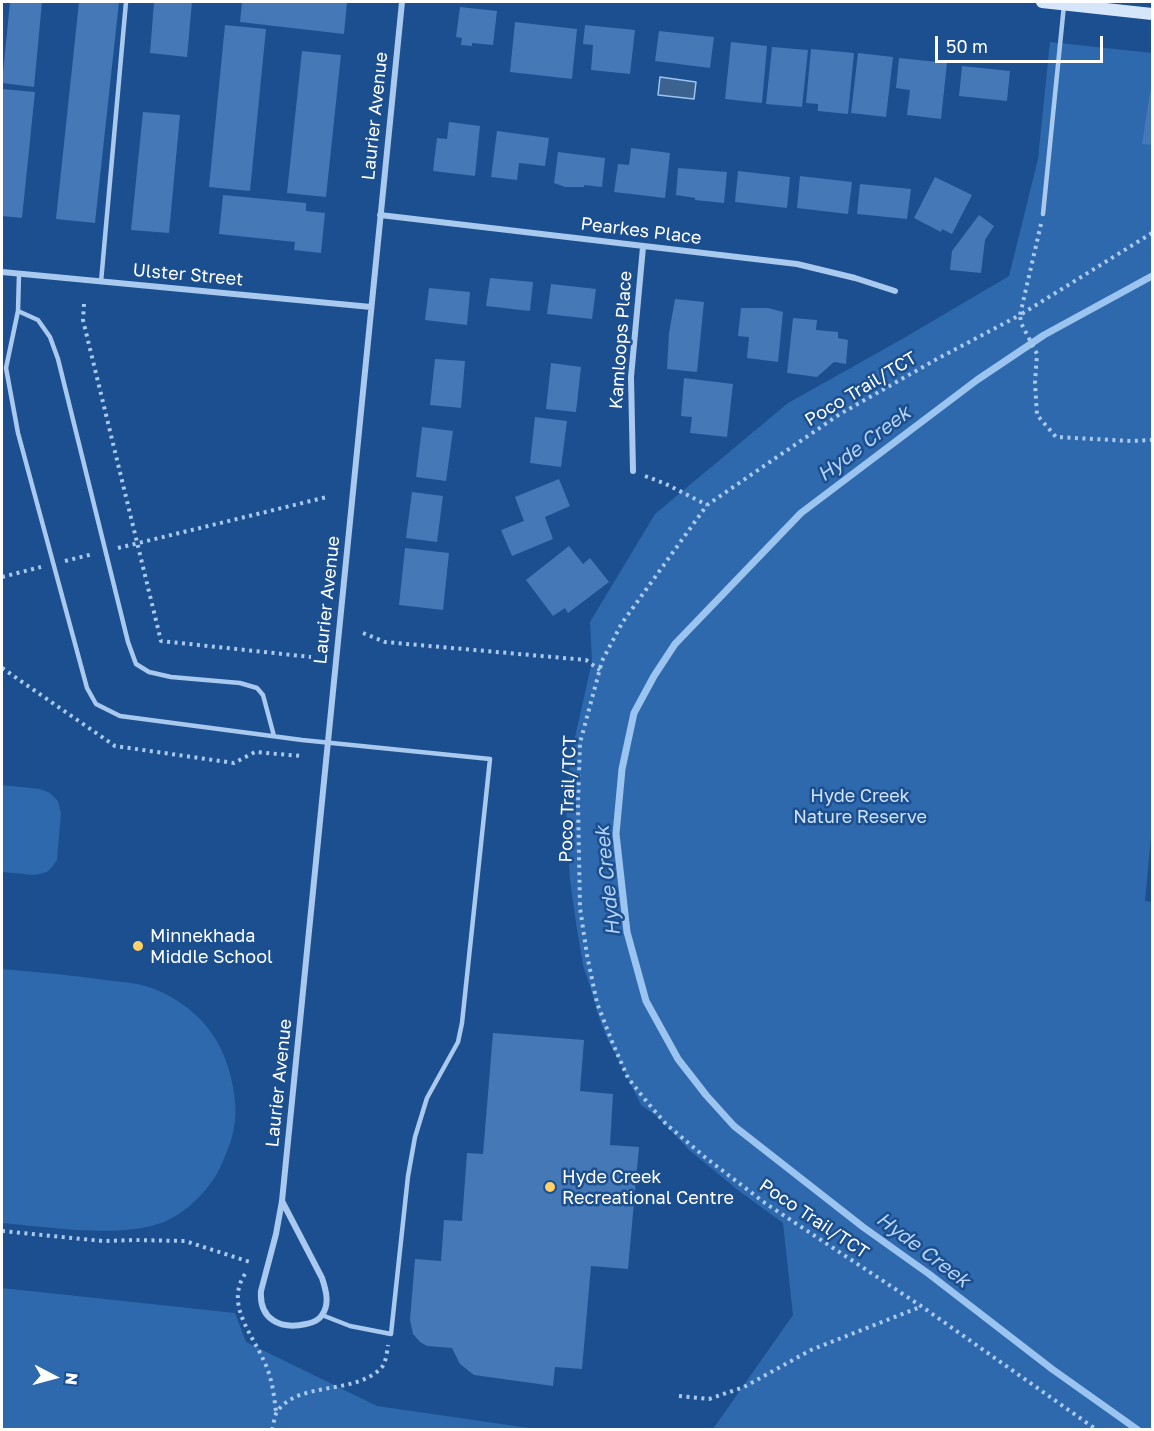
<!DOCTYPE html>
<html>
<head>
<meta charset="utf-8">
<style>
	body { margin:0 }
	#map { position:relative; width:1154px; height:1431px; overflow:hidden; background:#1b4f8f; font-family:"Golos Text",sans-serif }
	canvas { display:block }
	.frame { position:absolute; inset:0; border:3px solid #fff; pointer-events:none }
	.north { position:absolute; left:24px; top:1347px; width:60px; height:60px; -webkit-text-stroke:4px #1b4f8f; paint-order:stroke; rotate:96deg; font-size:16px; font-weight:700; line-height:24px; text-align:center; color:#fff }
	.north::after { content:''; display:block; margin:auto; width:21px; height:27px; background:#fff; clip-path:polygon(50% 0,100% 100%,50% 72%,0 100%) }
	.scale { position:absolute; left:935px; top:36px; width:168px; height:27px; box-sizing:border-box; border:3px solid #fff; border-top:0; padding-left:8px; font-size:18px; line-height:21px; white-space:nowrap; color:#fff; -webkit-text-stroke:4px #1b4f8f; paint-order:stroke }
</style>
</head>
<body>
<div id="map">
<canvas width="1154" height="1431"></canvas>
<div class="frame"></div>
<div class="north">N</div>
<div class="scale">50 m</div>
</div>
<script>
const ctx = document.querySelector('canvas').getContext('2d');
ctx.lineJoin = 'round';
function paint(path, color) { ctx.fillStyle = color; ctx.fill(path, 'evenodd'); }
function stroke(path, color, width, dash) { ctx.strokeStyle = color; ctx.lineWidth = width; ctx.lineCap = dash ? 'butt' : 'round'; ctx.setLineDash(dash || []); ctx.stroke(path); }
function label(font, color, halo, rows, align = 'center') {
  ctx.font = font + ' "Golos Text",sans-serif'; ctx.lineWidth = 5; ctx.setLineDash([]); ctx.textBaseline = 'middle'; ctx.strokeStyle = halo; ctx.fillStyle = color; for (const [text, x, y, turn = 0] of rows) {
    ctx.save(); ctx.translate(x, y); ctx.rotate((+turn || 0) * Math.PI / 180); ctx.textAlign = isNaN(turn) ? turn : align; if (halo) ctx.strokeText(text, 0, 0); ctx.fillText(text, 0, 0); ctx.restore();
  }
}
paint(new Path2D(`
	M1050,42L1152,53V826L1145,901L1152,902V1429H713L793,1315L783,1223L739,1191L689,1150L659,1118L641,1105L619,1060L607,1038L597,1012L595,1002L583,965L576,923L570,880L566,807L570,759L592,662L590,622L655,514L788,403L904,338L1009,276L1038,159Z
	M2,785L40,789L50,793L58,801L61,813L57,860L52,867L47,872L35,875L2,872Z
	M2,969C36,972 71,975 105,980C123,982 142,983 159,991C199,1009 223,1039 232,1082C235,1097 237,1112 234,1127C232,1142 225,1156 219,1170C207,1192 187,1212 164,1222C119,1239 49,1227 2,1223Z
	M2,1288L235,1313L246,1342L377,1406L536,1429H2Z`), '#2e69ad');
const water = new Path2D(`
	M660,77L696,82L694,99L658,95Z`);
paint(water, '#3c6290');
stroke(water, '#9cc4f0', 1.5);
stroke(new Path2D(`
	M1138,1430L1052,1369L929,1274L863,1227L734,1126L706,1095L678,1059L646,1001L627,932L616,834L622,769L634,713L654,676L675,644L801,513L977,380L1044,335L1152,276`), '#9cc4f0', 7);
paint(new Path2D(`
	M10,2H42L34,87L2,83Z
	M79,2H119L95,223L56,219Z
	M154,2H192L187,57L150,53Z
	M242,2H347L344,34L240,22Z
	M460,7L497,11L493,45L472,43V46L461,45L462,38L456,37Z
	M515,22L577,29L572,79L510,72Z
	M225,25L266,29L250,191L209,187Z
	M585,25L635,30L630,74L591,70L593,45L583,44Z
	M659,31L714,37L710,68L655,61Z
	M731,42L767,46L762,103L725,99Z
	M772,47L808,50L802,107L766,104Z
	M811,49L854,53L848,114L818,111V104L806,103Z
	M302,51L341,55L326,197L287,193Z
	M858,53L893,57L886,117L851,113Z
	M899,58L947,63L941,119L907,115L910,90L896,88Z
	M962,66L1010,71L1007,101L959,96Z
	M2,89L35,92L22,218L2,216Z
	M1150,92H1152V145L1142,144Z
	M143,112L180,115L169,233L131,230Z
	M449,122L480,126L475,176L433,171L437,138L447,139Z
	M497,131L549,138L545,166L519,163L517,180L491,177Z
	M631,148L670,153L665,198L614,192L618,164L629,165Z
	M558,152L605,158L602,187L584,185V187H565L554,183Z
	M678,168L727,172L724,203L695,200V198L676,195Z
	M738,171L790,177L787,208L735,202Z
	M800,176L852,182L848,214L797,208Z
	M935,177L972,195L952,234L942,229L941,232L914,218Z
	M860,184L911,189L907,219L857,214Z
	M223,195L306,203V211L325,213L321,253L294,250L295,242L219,234Z
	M979,215L994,226L985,240L981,273L950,270L952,251Z
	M490,278L533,282L530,311L486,306Z
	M551,284L596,289L592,319L547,314Z
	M429,288L470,292L467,325L425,320Z
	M675,299L704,302L697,372L667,369L669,333Z
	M741,308H768L783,312L778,362L747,358L749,337L738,336Z
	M793,318L817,320L816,330L838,332V338L848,340L846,364L834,362L817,377L787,373Z
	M435,359L465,361L461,408L430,405Z
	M551,363L581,367L576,412L546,409Z
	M684,378L733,384L727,437L690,433L692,417L681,416Z
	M535,417L567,421L561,467L530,463Z
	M422,427L453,431L446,481L416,477Z
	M559,479L570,506L545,517L553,539L512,556L501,530L524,521L515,497Z
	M412,492L443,496L437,542L406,538Z
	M569,546L583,564L590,558L609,582L568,613L565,608L553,616L526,580Z
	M405,548L449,553L443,610L399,605Z
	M493,1033L584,1040L580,1091L613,1094L610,1145L639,1147L628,1269L591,1266L582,1369L555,1367L553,1386L474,1375L460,1364L452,1348L427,1346L420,1342L413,1334L410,1320L415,1259L441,1261L444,1220L462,1221L467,1153L483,1154Z`), '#4478b7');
stroke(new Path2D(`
	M1041,224L1020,315L937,359L840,414L707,505L622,623L602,661L580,743L578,803L580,908L587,955L597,1003L613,1044L628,1078L647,1102L666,1124L706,1158L765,1203L921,1306L1097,1430
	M1152,233L1020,315L1021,323L1037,354L1035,383L1037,415L1056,437L1131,441L1152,440
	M84,304L83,320L161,641L311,657
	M645,476L666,484L707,505
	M118,548L327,497
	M65,561L93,554
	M2,577L41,567
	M363,633L385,642L586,660L600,670
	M2,668L115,746L234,763L255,752L301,756
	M2,1231L103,1241L133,1240L185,1241L250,1262
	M245,1274C225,1304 252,1334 264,1361C272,1377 274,1395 276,1412
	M679,1396L709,1399L744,1387L811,1350L920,1307
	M272,1430C274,1424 274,1416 277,1412C298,1380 356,1396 382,1367C386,1362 387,1352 388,1345`), '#a9c9ee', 4, [3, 4.5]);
stroke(new Path2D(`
	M1043,214L1064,5
	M19,274L18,311L6,368L18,433L87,688L96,704L120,716L302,740L490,759L462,1023L458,1042L427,1098L415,1137L408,1176L391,1334L350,1326L322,1315
	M101,282L126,2
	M18,311L38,320L50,337L58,359L128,642L136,664L149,672L171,677L240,683L257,688L263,695L274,736`), '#a9c9ee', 4.5);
stroke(new Path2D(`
	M380,215L797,264L855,278L895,291
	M2,272L371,307
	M633,471L631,377L643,247
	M282,1201L322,1278C326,1290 330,1304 322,1315C319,1320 312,1323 306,1324C280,1330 259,1319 261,1291L276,1234L282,1201L402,2`), '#a9c9ee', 6);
stroke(new Path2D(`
	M1042,2L1152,14`), '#d6e6fa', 12);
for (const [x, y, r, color] of [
	[138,946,6,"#ffd166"],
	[550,1187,6,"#ffd166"]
]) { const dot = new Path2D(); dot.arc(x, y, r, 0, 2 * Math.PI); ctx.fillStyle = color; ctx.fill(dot); stroke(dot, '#1b4f8f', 2); }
label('18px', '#fff', '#1b4f8f', [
	["Laurier Avenue",375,116,-84],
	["Pearkes Place",641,231,7],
	["Ulster Street",188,275,5],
	["Kamloops Place",621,340,-86],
	["Poco Trail/TCT",861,389,-31],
	["Laurier Avenue",327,600,-84],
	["Poco Trail/TCT",568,799,-88],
	["Laurier Avenue",279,1083,-84],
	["Poco Trail/TCT",814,1219,34]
]);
label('18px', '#cfe3fa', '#1b4f8f', [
	["Hyde Creek",860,796],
	["Nature Reserve",860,817]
]);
label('18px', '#fff', '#1b4f8f', [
	["Minnekhada",150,936],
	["Middle School",150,957],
	["Hyde Creek",562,1177],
	["Recreational Centre",562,1198]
], 'left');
label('italic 20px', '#b5d3f5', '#1b4f8f', [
	["Hyde Creek",864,444,-37],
	["Hyde Creek",608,881,-96],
	["Hyde Creek",923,1250,37]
]);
</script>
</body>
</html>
